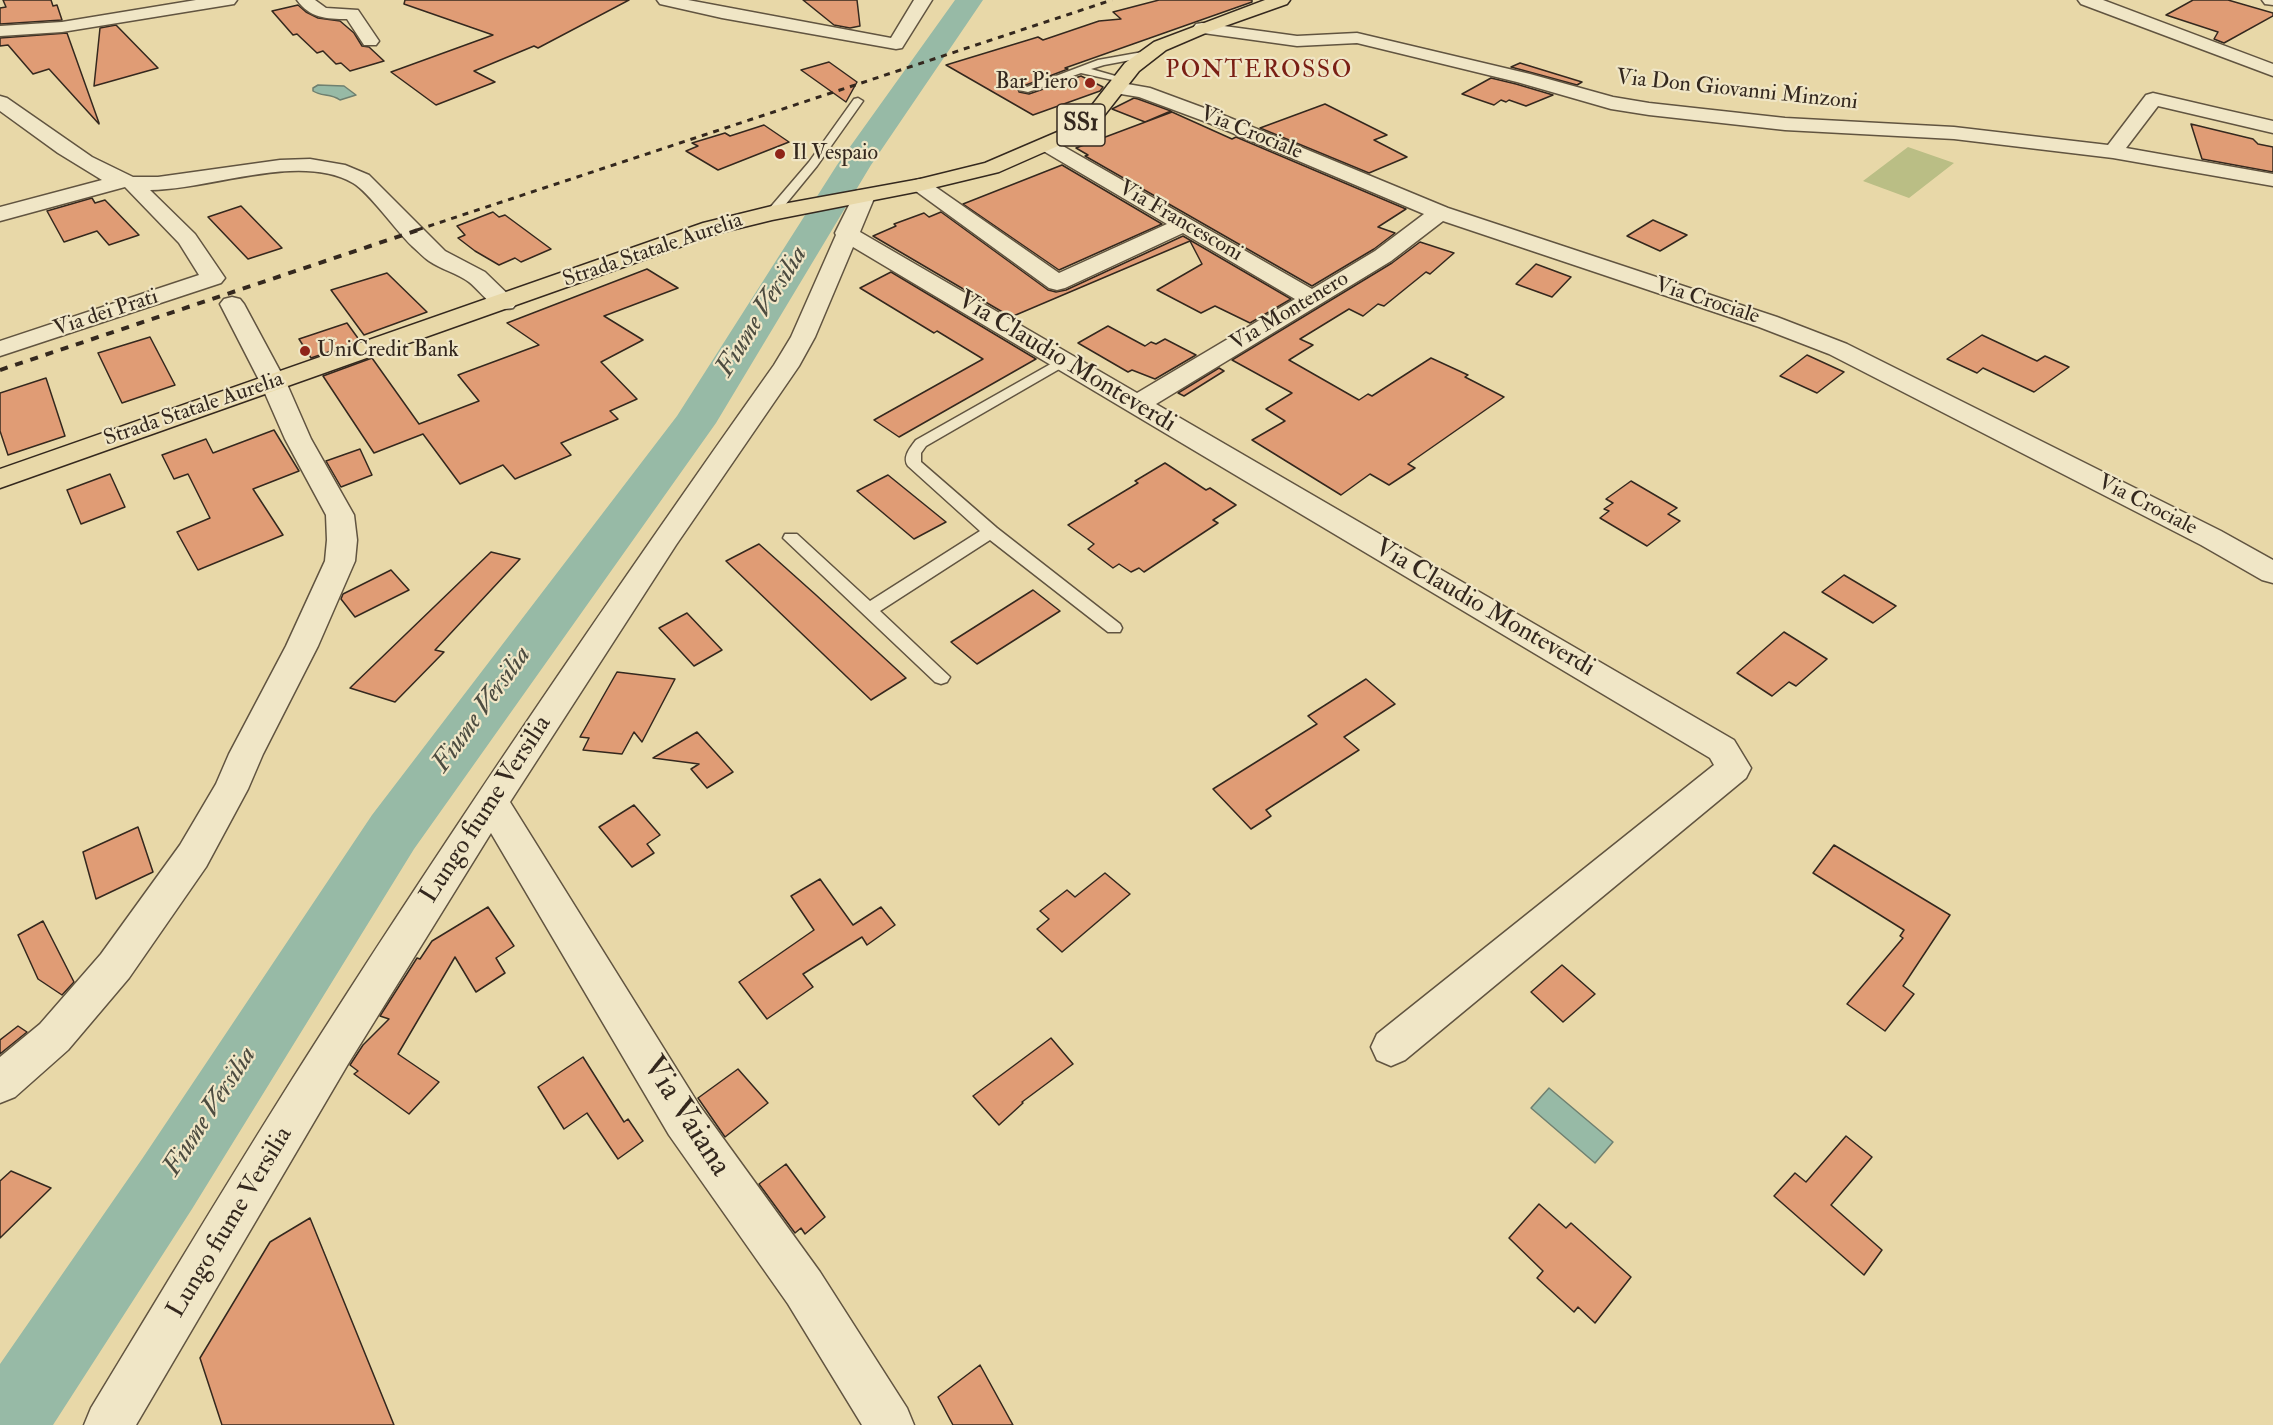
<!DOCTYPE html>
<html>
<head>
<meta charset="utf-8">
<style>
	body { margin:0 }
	canvas { display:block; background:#e8d8a8 }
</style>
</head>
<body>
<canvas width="2273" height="1425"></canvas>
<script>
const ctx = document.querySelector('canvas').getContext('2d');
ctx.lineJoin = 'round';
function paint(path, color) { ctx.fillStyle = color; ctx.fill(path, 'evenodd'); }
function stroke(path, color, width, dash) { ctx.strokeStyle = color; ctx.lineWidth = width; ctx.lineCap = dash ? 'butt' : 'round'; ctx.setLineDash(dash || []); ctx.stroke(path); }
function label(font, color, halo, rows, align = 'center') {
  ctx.font = font + ' "IM FELL Double Pica",serif'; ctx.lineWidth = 4.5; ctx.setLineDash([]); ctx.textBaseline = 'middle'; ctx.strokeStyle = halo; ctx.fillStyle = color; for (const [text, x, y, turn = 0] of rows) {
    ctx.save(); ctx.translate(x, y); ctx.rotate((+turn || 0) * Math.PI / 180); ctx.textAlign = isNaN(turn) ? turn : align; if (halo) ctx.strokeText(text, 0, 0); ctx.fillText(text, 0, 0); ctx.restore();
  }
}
paint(new Path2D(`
	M1908,147L1954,163L1909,198L1863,181Z`), '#babe85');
const water = new Path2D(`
	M318,85L344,86L356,95L340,100C330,93 322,97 313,91V88Z
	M1549,1088L1613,1142L1595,1163L1531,1108Z`);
paint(water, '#97baa6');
stroke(water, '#6f8070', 1.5);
paint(new Path2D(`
	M955,0H983L871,165L716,423L414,849L192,1209L53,1425H0V1364L142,1159L372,815L677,416L837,165Z`), '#97baa6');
const building = new Path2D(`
	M3,0H51L53,6L57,5L62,20L0,24V8L6,7Z
	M405,0H629L538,48L534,46L474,71L495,82L436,105L391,72L493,35L404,4Z
	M803,0H857L860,26L850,28L834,25Z
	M1159,0H1252V2L1065,68L1068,69L1018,88L1019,92L1029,94L1081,76L1103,87L1100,91L1033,115L946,65L1038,37L1043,40L1099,21L1121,19L1113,12Z
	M2193,0H2228L2273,13V16L2224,43L2214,39L2218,32L2166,15Z
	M298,5L306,12L318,18L340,21L354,33L362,46L369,47L384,61L350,71L341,63L336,64L323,51L317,53L297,34L293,35L272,11Z
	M116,25L158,68L94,86L100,28Z
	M67,33L99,123V124L49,69L33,74L8,45L0,46V38Z
	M829,62L857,82L846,102L801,70Z
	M1520,63L1582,82L1577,85L1511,67Z
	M1491,78L1516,84L1553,95L1526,106L1509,100L1506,102L1501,100L1494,105L1462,94Z
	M1134,98L1138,99L1171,111L1145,122L1112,109Z
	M1325,104L1387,135L1374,140L1407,157L1369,173L1260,128Z
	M1172,112L1232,139L1236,137L1406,209L1378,227L1395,233L1374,249L1312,286L1085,156L1088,155L1076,148Z
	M2191,124L2253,139L2258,144L2273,147V172L2202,159Z
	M764,125L789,142L718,170L686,151L698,146L692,143L725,133L730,136Z
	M1062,165L1162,224L1059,270L963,204Z
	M92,198L95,203L105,200L139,235L109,245L97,231L64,242L47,211Z
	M241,206L282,248L248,259L208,217Z
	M493,212L499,217L505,215L551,249L521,262L515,258L499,265L475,251L458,238L465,235L457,226Z
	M941,212L1048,290L1056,292L1066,290L1183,236L1291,299L1250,323L1215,306L1201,313L1157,290L1202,264L1190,241L1011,317L873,236L896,226L894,224L924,213L929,217Z
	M1653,220L1687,235L1660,251L1627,236Z
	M1420,242L1454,253L1430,274L1426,272L1384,306L1378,304L1363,316L1349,309L1300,339L1313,345L1289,360L1359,400L1368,394L1372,396L1431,358L1468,375L1465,377L1504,397L1408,464L1415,468L1389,485L1370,474L1341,495L1252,440L1285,421L1266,409L1292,393L1232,360L1392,263Z
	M1536,264L1571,277L1552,297L1516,284Z
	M647,269L678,288L604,316L643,340L601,362L637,399L610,411L618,419L561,443L571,455L515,479L503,465L460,484L423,434L374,453L323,376L372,358L419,424L479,401L458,375L539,345L507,323Z
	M891,272L1036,359L899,437L874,420L983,359L937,331L934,333L860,288Z
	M387,273L427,312L364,335L331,290Z
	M347,323L360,341L311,358L299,339Z
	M1108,326L1145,346L1151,342L1156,344L1165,339L1196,355L1155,379L1132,370L1128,372L1078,343Z
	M1982,335L2037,361L2045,356L2069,367L2034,392L1983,368L1977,373L1947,359Z
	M150,337L175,385L122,403L98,353Z
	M1807,355L1844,372L1817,393L1780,376Z
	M1219,368L1224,371L1184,396L1178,393Z
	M46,378L65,436L8,455L0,431V393Z
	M274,430L299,471L253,489L283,535L198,570L177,532L210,518L188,474L174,479L162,455L206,439L213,453Z
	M360,449L372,475L341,487L326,461Z
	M1165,463L1206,490L1210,488L1236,505L1213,520L1218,523L1144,572L1139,568L1131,572L1119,564L1113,568L1088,549L1094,544L1068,525L1138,483L1135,481Z
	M110,474L125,507L81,524L67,490Z
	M888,475L946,522L914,539L857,491Z
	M1631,481L1677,508L1668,514L1680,521L1647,546L1600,518L1609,511L1604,509L1613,503L1606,499Z
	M759,544L816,595L906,678L871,700L726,561Z
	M491,552L520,559L435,650L444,652L395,702L350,688Z
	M391,570L409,590L355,617L341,599L343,594Z
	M1844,575L1896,606L1873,623L1822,592Z
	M1033,590L1060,611L977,664L951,642Z
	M687,613L722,650L694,666L659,628Z
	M1784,632L1827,659L1796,686L1789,682L1772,696L1737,673Z
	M617,672L675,679L642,742L634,732L622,754L583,750L589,738L580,737Z
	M1366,679L1395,704L1344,737L1359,750L1266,810L1271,816L1251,829L1213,789L1317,724L1308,716Z
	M697,732L733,772L707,788L691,769L699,764L653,758Z
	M634,805L660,835L647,844L654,853L632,867L599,827Z
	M138,827L153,872L96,899L83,852Z
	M1834,845L1950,915L1903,986L1914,994L1885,1031L1847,1004L1903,938L1900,936L1904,930L1813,873Z
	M1105,873L1130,894L1062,952L1037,929L1049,919L1040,911L1067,890L1075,897Z
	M820,879L853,925L881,907L895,925L867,945L862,937L803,974L813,987L767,1019L739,982L814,930L791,896Z
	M488,907L514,946L496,958L505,973L476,992L455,957L398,1054L439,1082L409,1114L354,1074L358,1071L350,1065L363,1045L389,1019L380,1016L417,958L420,959L432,941Z
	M43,921L74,982L62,995L38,979L18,935Z
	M1562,965L1595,994L1563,1022L1531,992Z
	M18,1026L27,1032L0,1054V1040Z
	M1051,1038L1073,1064L1022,1102L1023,1103L999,1125L973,1096Z
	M583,1057L624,1122L628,1119L643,1141L618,1159L587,1113L564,1129L538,1087Z
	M738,1069L768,1103L725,1137L698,1098Z
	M1846,1136L1872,1157L1831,1205L1882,1250L1864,1275L1774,1196L1795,1173L1806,1182Z
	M786,1164L825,1217L805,1234L801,1228L795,1233L759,1184Z
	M11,1171L51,1188L0,1238V1181Z
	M1539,1204L1566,1228L1571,1223L1631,1277L1595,1323L1578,1307L1574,1312L1537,1278L1543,1271L1509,1238Z
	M310,1218L394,1425H222L200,1358L270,1242Z
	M980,1365L1013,1425H953L938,1397Z`);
paint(building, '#e09c75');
stroke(building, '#34281e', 1.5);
const lane = new Path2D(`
	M1148,51L1153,54L1152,56L1104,65L1091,69L1126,79V83L1081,73L1028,92L1019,90L1098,60Z
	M858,98L863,101L817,166L776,216H768V210L809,162L854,99Z
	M1063,357L1068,358L1070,361L1068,364L926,446L921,453V462L997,528L1120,624L1122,628L1120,632H1108L990,540L880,611L950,677L947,682L941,684L935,682L783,538L785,534H797L870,601L980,531L908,466C902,457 910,448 916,440Z`);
const street = new Path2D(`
	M196,0H237L234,4L228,5L62,32L0,36V26L62,22Z
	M297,0H315L326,8L358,10L379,41L376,45H364L347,19C326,19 310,18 297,0Z
	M657,0H688L891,38L914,0H932L902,48L896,49L722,18L660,4Z
	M2078,0H2103L2273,64V76L2081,4Z
	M2262,0H2273V5L2265,4Z
	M1202,23L1297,36L1357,33L1530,74L1613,97L1649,103L1785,118L1954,127L2108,145L2146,95L2153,93L2273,121V133L2158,106L2126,148L2273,174V186L2113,158L1954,139L1785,130L1649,115L1611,109L1517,82L1357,43L1297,46L1196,32L1193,28L1196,24Z
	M1116,82L1150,88L1223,115L1448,208L1777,317L1847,344L2221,531L2273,560V583L2262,580L2201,545L1829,354L1759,327L1443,221L1391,261L1156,404L1734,740L1751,768L1746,778L1405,1060L1391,1066L1377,1060L1371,1047L1377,1034L1714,765L1710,758L853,247L815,337L799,366L676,545L510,802L699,1105L820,1272L907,1408L914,1425H862L788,1304L669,1135L491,833L348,1064L136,1425H84L91,1408C167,1283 242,1157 321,1034C466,807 618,585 774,365L791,337L836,235L835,233L856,191L864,190L872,191L875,196L860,232L1137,393L1295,299L1183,233L1065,288L1057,290L1049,288L913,189L909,185L913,181L920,179L927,181L1059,273L1167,224L1040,149L1037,145L1040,141H1054L1312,289L1375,251L1424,214L1209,123L1139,97L1109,92L1106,88L1109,84Z
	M0,96L7,98L92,157L133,177H158L280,160L310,159L345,165L369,175L445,251L485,272L517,303L513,308C493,313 484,294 469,282C457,273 442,270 429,261C423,257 418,251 412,246C396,231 369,192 353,183C299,152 210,190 150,190L195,234L225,278L221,283L0,356V341L199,275L179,243L125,187L0,221V207L102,180L58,153L0,111Z
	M232,297L240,299L244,304L286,382L311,439L354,515L357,540L355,561L318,646L263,754L248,789L206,867L129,978L68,1050L15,1097L0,1103V1057L40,1024L101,954L180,845L216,784L229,754L286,646L325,561L327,540L326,515L285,439L260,382L220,304L224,299Z`);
const primary = new Path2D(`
	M1265,0H1290L1287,4L1208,32L1166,50L1139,71L1103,117L1076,138L999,172L920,191L772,220L719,233L0,488V469L703,223L772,206L920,179L985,163L1062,130L1089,109L1125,63L1154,42Z`);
stroke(lane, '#615440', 3);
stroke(street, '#615440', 3);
stroke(primary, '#34281e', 3);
paint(lane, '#f0e6c6');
paint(street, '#f0e6c6');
paint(primary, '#e8d8a8');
stroke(new Path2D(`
	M417,230L1112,0`), '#34281e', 3, [6, 6]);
stroke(new Path2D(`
	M0,370L421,229`), '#34281e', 4, [8, 8]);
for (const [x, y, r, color] of [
	[1090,83,6,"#8f2418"],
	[780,154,6,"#8f2418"],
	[305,351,6,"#8f2418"]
]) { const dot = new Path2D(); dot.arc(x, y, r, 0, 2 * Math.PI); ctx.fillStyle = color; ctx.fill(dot); stroke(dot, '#f0e6c6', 2); }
label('22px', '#34281e', '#f0e6c6', [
	["Bar Piero",1078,83,"right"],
	["Il Vespaio",792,154],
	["UniCredit Bank",317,351]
], 'left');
label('22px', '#34281e', '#f0e6c6', [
	["Via Don Giovanni Minzoni",1737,91,6],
	["Via Crociale",1251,134,22],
	["Via Francesconi",1180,222,30],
	["Strada Statale Aurelia",653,251,-19],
	["Via Crociale",1707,302,18],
	["Via Montenero",1290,312,-31],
	["Via dei Prati",106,314,-18],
	["Strada Statale Aurelia",194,410,-19],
	["Via Crociale",2147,506,27]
]);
ctx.letterSpacing = '1.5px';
label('24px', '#7a1f14', '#f0e6c6', [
	["PONTEROSSO",1259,72]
]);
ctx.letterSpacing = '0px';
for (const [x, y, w] of [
	[1081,125,48]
]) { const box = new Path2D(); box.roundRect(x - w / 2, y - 21, w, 42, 4.5); ctx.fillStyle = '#f0e6c6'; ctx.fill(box); stroke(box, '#34281e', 1.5); }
label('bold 24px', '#34281e', null, [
	["SS1",1081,125]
]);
label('26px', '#34281e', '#f0e6c6', [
	["Via Claudio Monteverdi",1066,363,31],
	["Via Claudio Monteverdi",1484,609,30],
	["Lungo fiume Versilia",487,810,-57],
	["Lungo fiume Versilia",231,1223,-59]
]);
label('italic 27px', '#4d4c40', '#f0e6c6', [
	["Fiume Versilia",763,312,-58],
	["Fiume Versilia",483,710,-54],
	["Fiume Versilia",211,1112,-57]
]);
label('32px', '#34281e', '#f0e6c6', [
	["Via Vaiana",685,1117,57]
]);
</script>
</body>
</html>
